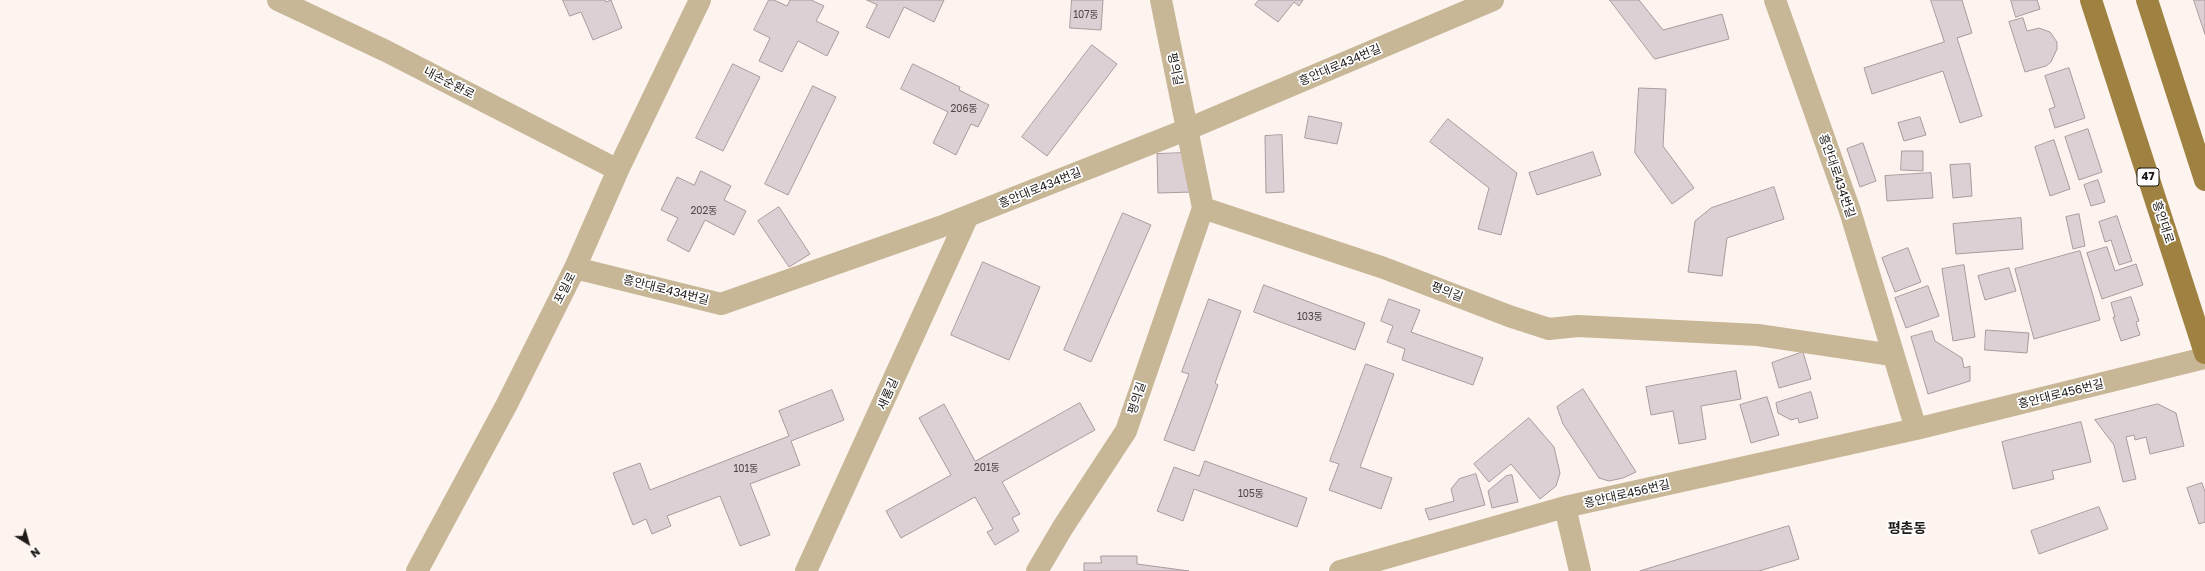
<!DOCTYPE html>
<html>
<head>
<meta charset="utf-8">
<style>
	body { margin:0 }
	#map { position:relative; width:2205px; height:571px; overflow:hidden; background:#fef4ef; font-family:"Golos Text",sans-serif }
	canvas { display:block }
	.north { position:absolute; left:8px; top:523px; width:40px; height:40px; -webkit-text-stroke:3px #fff; paint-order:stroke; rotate:143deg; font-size:11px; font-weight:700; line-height:16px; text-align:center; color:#1d1917 }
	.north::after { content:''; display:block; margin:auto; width:14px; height:18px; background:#1d1917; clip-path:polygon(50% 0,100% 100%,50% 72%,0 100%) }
</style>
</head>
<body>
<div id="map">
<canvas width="2205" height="571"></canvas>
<div class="north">N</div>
</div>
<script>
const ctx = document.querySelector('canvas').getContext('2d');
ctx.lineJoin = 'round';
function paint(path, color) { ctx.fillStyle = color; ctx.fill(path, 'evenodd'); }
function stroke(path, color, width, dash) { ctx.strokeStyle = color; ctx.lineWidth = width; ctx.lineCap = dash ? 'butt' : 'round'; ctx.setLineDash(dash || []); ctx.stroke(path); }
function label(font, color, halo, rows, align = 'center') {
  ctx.font = font + ' "Golos Text","Noto Sans KR",sans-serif'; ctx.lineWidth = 3.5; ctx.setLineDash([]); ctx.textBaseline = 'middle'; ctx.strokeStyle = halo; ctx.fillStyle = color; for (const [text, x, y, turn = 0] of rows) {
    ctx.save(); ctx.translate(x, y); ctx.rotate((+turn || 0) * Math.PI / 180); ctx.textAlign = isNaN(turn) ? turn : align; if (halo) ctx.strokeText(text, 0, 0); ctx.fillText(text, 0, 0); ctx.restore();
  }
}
const building = new Path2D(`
	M563,0H605L606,2L611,0L622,28L593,40L581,12L570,16Z
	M769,0H774L787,6L790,0H811L824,6L816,21L839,32L827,56L798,41L782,72L759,61L770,38L754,30Z
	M867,0H944L934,22L904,7L889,38L866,27L877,5Z
	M1072,0H1103L1101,30L1070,28Z
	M1259,0H1303L1299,6L1294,2L1278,22L1255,5Z
	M1610,0H1639L1663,30L1722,14L1729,39L1655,59Z
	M1931,0H1962L1972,33L1957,38L1982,116L1960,123L1943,71L1872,94L1864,68L1944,42Z
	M2011,0H2037L2040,9L2016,17Z
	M2194,0H2205V34Z
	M2023,18L2027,31L2039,28L2050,32L2057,42V49L2051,62L2046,66L2025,72L2009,22Z
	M1092,45L1117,64L1047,156L1022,137Z
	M733,64L760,77L723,151L696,138Z
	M913,64L960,87L959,90L989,105L978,127L971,124L956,155L933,143L948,112L901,89Z
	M2069,68L2085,118L2055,128L2049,109L2055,107L2045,76Z
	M813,86L836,97L788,195L765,184Z
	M1639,88L1666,89L1663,146L1694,188L1672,204L1635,153Z
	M1309,116L1342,123L1337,144L1305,138Z
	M1920,117L1926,135L1904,141L1898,123Z
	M1448,119L1517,173L1501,235L1478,229L1489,188L1430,142Z
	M2088,129L2102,172L2079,180L2065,137Z
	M1282,135L1284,192L1266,193L1265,136Z
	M2054,140L2070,189L2050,196L2035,147Z
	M1863,143L1876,181L1860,187L1847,149Z
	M1902,151H1923V171L1901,170Z
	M1593,152L1601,175L1537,195L1529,173Z
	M1183,153L1192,192L1158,193L1157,154Z
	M1970,164L1972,196L1953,198L1950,165Z
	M701,171L731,186L724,200L746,211L734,235L705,220L689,252L667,240L678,218L661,210L677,177L694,185Z
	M1931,173L1933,198L1887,201L1885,176Z
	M2098,180L2105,202L2091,206L2084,185Z
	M1774,187L1784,219L1727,238L1722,276L1688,272L1695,221L1711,208Z
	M779,207L810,254L789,267L758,221Z
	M1123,213L1151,225L1091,362L1064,350Z
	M2079,214L2085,246L2073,249L2066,217Z
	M2117,216L2132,261L2119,265L2111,240L2105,242L2099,222Z
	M2021,218L2023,249L1956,254L1953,224Z
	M2107,247L2115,271L2136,264L2143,285L2102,299L2087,253Z
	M1908,248L1921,282L1895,292L1882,258Z
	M2080,251L2100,320L2034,339L2015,269Z
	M983,262L1040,287L1009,360L951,335Z
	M1964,265L1975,337L1953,341L1942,269Z
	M2009,268L2016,291L1985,300L1978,276Z
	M1264,285L1365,323L1355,350L1254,312Z
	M1928,286L1939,316L1906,328L1895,298Z
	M2131,297L2139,321L2136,322L2140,335L2121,341L2113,317H2115L2111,303Z
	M1209,299L1241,311L1215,383L1218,385L1194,451L1164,440L1189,374L1182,372Z
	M1389,299L1420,310L1411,332L1483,358L1473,385L1402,360L1405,349L1387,342L1393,326L1381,321Z
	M1986,330L2029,333L2027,353L1985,350Z
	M1932,331L1935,341L1962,358L1964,368L1970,366V381L1928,394L1911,337Z
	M1803,352L1811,379L1779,388L1772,363Z
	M1366,364L1394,374L1360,467L1392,478L1381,509L1329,490L1339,464L1330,461Z
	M1736,371L1741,399L1701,406L1706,439L1679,444L1673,411L1651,415L1646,387Z
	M1583,389L1636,472L1623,478L1609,481L1599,478L1563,424L1557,407Z
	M832,390L844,420L791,441L800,465L750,484L770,535L740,546L720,496L667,516L671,526L652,534L646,519L633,525L613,473L640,463L650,490L789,436L779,411Z
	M1811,392L1818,418L1799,423L1798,418L1791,420L1778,413L1776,403Z
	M1767,397L1779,435L1751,443L1740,405Z
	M1080,403L1095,430L1002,482L1020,514L1012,518L1019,531L995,545L987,532L993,529L975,497L901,538L886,511L951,475L919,418L944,404L975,461Z
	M2158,404L2176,413L2184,446L2150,454L2146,437L2135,440L2134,435L2126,437L2136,479L2123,482L2114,445L2095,420Z
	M1529,418L1554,447L1560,473L1556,486L1540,499L1511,464L1489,482L1474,464Z
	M2081,422L2091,462L2052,471L2054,479L2013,489L2002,442Z
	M1205,461L1307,498L1297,527L1194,489L1183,521L1157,511L1174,467L1199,476Z
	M1476,474L1485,505L1429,520L1425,509L1454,501L1451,489L1459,479Z
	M1512,475L1518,502L1492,508L1488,491L1506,476Z
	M2202,483L2205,492V522L2199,524L2187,488Z
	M2099,507L2108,529L2039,554L2031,531Z
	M1789,526L1799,559L1759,571H1640Z
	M1101,556H1137V564L1189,571H1084V563H1101Z`);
paint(building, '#ddd0d4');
stroke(building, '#a89b9f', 1);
stroke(new Path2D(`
	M278,0L386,51L618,170
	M1775,0L1850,211L1916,429
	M1203,208L1384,268L1509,316L1549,329L1578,326L1758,335L1892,355
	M575,268L721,304L940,227L1188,129L1493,0
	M1565,507L1580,571
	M417,571L507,404L575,268L618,170L700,0
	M806,571L968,216
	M1037,571L1063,527L1126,431L1203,208L1161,0
	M1340,571L1565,507L1916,429L2205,358`), '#c7b797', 22);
stroke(new Path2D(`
	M2091,0L2205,353
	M2147,0L2205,180`), '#9f8241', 22);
label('10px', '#4d4746', null, [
	["107동",1086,15],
	["206동",964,109],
	["202동",704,211],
	["103동",1310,317],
	["201동",987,468],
	["101동",746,469],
	["105동",1251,494]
]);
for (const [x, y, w] of [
	[2148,177,22]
]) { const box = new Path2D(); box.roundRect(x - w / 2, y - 9, w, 18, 3); ctx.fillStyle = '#fff'; ctx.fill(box); stroke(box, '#1d1917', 1); }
label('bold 11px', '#1d1917', null, [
	["47",2148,177]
]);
label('12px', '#1d1917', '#fff', [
	["흥안대로434번길",1340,65,-23],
	["평의길",1175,69,78],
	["내손순환로",449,83,27],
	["흥안대로434번길",1837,176,71],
	["흥안대로434번길",1040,188,-22],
	["흥안대로",2163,222,72],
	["포일로",565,288,-63],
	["흥안대로434번길",666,290,14],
	["평의길",1447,292,21],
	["새롬길",888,394,-66],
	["흥안대로456번길",2061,394,-14],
	["평의길",1137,398,-72],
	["흥안대로456번길",1627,494,-13]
]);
label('bold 14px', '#1d1917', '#fff', [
	["평촌동",1907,529]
]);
</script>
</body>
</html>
